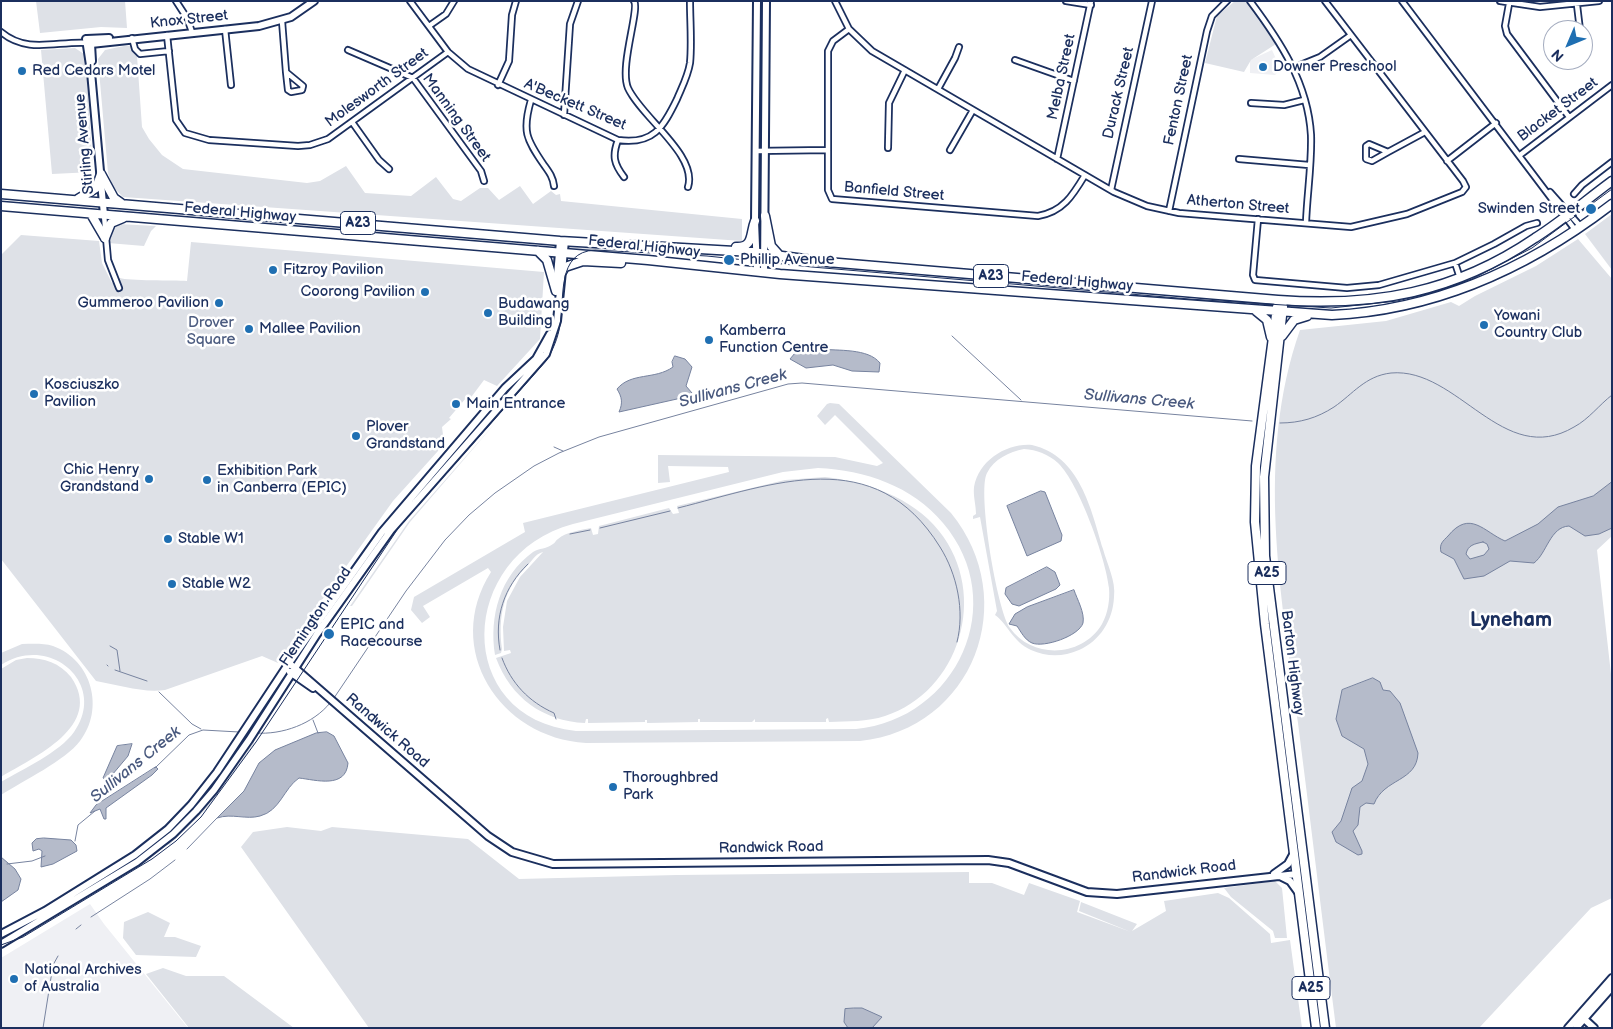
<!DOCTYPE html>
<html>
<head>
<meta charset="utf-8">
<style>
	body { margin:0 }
	#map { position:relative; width:1613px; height:1029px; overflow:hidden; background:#fff; font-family:"Balsamiq Sans",sans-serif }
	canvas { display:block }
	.frame { position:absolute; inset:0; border:2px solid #1b2f5e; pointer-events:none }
	.north { position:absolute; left:1543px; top:20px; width:50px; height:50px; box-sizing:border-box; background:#fff; border:1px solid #a4acbf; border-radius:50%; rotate:225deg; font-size:14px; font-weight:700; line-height:20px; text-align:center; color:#1b2f5e }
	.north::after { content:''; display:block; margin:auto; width:18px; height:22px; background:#1f6fb2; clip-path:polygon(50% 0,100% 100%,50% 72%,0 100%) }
</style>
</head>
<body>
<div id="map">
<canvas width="1613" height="1029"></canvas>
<div class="frame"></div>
<div class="north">N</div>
</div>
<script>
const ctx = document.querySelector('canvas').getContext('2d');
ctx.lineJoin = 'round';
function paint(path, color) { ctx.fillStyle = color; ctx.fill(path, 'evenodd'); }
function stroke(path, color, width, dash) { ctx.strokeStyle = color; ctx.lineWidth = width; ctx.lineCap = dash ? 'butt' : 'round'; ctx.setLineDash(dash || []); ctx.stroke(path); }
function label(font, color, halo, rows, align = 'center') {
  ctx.font = font + ' "Balsamiq Sans",sans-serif'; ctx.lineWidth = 5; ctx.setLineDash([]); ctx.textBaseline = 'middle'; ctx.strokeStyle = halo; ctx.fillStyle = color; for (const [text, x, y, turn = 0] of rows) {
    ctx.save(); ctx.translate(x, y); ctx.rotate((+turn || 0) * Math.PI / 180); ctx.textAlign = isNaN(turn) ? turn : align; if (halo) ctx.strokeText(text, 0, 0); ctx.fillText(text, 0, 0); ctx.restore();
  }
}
paint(new Path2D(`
	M1272,50L1277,61L1275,62L1278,72L1275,75L1250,73V60Z
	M90,904L104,924L188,1028H1V958Z`), '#eff0f4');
paint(new Path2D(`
	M36,1H125L127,28L101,27L40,33Z
	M1235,1H1245L1276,44L1251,60L1244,72L1205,63L1217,16Z
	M124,46H130L137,56L142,127L149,139L162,155L183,169L307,183L320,181L346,166L365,193L411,196L436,177L453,199L461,201L480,188H488L499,200L520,186L533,204L551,191L556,195L560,194L561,201L742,219V241L123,197L113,187L108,173L98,59L105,50Z
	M75,48L84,54L86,63L93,172L52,174L41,50Z
	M1612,214V270L1585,234Z
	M118,224L156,226L151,231L144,246L108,243L113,227Z
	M21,235L99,241L102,263L112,283L120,278C128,281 174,280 187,281L191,242L544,272L540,339L497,386L484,380L469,400L466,398L449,418L451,419L442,427L443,435L438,451L393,501L325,596L313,611L309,613L308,618L278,663L262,656L165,690C142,693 119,685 96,681L1,559V255Z
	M1578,239L1612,279V536L1597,550L1612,683V898L1591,908L1479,1028H1336C1323,926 1311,825 1298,723C1281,593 1255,458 1300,330L1386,321L1451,302L1459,306L1475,296L1536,266Z
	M570,247L662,250L745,257L595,249L580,253L566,250Z
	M779,259L1266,304L775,262V260Z
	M830,403L839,404L951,513C1022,600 974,729 860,741L586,743C500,738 442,649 491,572L488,568L423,606L430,617L422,623L411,610L414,597L525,532L523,523L729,472L728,467L668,466L670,482L658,483V455L835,457L877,466L883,463L835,415L825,425L817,416L827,404ZM818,468C865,470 912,486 943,523C1011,603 957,719 856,729L576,731C452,718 457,555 573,524L783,472Z
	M498,420L410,522L352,606H350L409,521Z
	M1032,445C1080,456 1091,509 1103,549C1107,564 1116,581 1114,597C1113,620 1100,641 1079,650C1063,657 1047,657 1031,650C1013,642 1006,622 995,615L997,611L980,517L973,519V516L976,514C976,505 973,496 974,487C979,460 1007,443 1032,445ZM1024,449C1037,450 1048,454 1058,463C1079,483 1106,559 1109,588C1110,600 1108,613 1102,624C1082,658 1032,659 1010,628C997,610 977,491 987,473C994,459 1009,452 1024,449Z
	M825,477C867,482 912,497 939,531C990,595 959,692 885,716C867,722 848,721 829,722L828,718L826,719V722H755V719L752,722H700V719H698V722L647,723V720H645V722L588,723V719H586L585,723C543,721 511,698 496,658L511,653L510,650L504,651L503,627L507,601L520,577L543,552C535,554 532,561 526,567C503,590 498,617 502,649L501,653L495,655C489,616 500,576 533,552C539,548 547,549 553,544C555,543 556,540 558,539C566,532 581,530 591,528L593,535L598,534L599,526L669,508L673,514L679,513L677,506L785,480Z
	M22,644C32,644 43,643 53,646C92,660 105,709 80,741C66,760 23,781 1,795V782C23,769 60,752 74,732C108,685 51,633 1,665V653Z
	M27,658C44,658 60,663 71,677C105,726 34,757 1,777V669L16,660Z
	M240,742L243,744C225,770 207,797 185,819C135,870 62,905 1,941V936L51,910L123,866L155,843Z
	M253,742L255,743L208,807L169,845L168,844L210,801Z
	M287,827L321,831L332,827L468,839L519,879L677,875L969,872V883H992L1024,895L1029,883L1080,901L1077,912L1131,932L1079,911L1081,902L1137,924L1132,931L1166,911L1164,901L1218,893L1229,898L1270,934L1271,943L1290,940L1302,1028H369L241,847L253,832Z
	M1275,881L1282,888L1287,938H1275L1273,931L1231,897L1224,888Z
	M148,912L170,923L164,937H175L201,946L196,957L136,955L123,938L124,922Z
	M163,968L186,976H224L294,1028H189L146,974Z`), '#dee1e7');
const water = new Path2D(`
	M820,349C838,351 868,348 880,363L879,372L852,371L833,365L806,368L790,359L795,353Z
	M675,356L685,359L692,367L686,386L692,393L677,399L619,412C623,403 622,397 617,389C631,372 655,380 673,367L672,362Z
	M1612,482V528L1599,534L1585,536L1569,526C1550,527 1547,553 1534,563L1510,561L1484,576L1464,579L1454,559L1441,552C1439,544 1443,541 1448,536C1470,509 1484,532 1505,541L1538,524L1558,507L1593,496ZM1483,542L1487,544L1489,549L1484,555L1470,559L1466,554C1468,545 1474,544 1483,542Z
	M1041,491L1045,492L1062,535L1061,541L1027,556L1007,506Z
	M1047,567L1055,572L1060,585L1056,589L1019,606L1012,604L1005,594L1006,588Z
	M1074,590C1077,599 1085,613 1083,623C1079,636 1044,648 1032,643C1025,640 1021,632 1017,626L1009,624L1015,614L1027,607Z
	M1373,678L1380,682L1383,690L1390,691L1400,703L1418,753C1417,782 1384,778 1374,804L1366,803L1360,807L1358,825L1353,831L1362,851V854L1358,855L1336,842L1332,832L1341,821L1352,788L1362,781L1368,764L1364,749L1342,736L1336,719L1342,690Z
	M327,732L334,736L348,763C346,789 316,780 299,778C284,788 280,811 260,816C246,820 232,813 217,818L244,791L259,763L275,750L316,733Z
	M132,744L128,756L107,781L103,778L117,746Z
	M156,767L158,769L152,775L106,808V819H104L100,809L90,813L96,805Z
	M44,838L71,840L76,845L77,851L53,864L41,867L42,851L39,849L33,851L32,843L36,839Z
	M1,857L15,869L21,879L18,890L1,902Z
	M854,1008H862L882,1017L872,1028H848L844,1022L845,1009Z`);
paint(water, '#b5bbca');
stroke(water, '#77839f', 1);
stroke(new Path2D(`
	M952,336L1021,400
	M1280,423C1300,423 1317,418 1334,407C1353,394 1365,376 1391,373C1458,367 1503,469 1574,427C1589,419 1599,405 1612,395
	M554,447L563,451
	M678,508C774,484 875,442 940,547C957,574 965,611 957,642
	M600,528L670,511
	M570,534L590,530
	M110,646L117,650L120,671
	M500,650C494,617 504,587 528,564
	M502,658C511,683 529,702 554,713L556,719
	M107,665L108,666
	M115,670L147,681
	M159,692L192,724L201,729
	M334,698L406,591L445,540L469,515L495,493L534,466L559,453L599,437L788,384L802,383L1252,421
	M313,720L318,733
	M256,733C282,735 313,724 330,703
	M155,768L189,735L203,730L239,732
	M75,841L78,825L95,811
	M187,849L217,818
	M7,864L32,861L45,856
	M91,917L150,879L175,860
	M76,929L81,925
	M43,1028L53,965L58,956`), '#77839f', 1);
const street = new Path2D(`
	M176,1L187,18L192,32
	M410,1L448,52L468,69L618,140C653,145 663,128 677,99C682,87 688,76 690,63C692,43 690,21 690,1
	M634,1C640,9 619,67 628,88C641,117 698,155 688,187
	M835,1L849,29L872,51L1114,192L1147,206L1179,213L1351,227L1407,214L1462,192L1466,187L1463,181L1325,1
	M1066,1L1091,5
	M1250,1C1280,41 1308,83 1311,135C1312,164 1307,194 1306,223
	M1402,1L1576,231
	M1500,1L1540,7L1599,1
	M1509,4L1505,26L1507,34L1569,117
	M1577,5L1580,30
	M282,21L286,72L303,86L302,90L291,92L288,90L286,72
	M429,26L446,14L454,1
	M225,29L231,85
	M849,29L833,41L828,51V190L832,199L1038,216C1063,212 1073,195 1085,175
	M1,32C28,55 59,40 89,43
	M167,35L176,120L185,133L209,140L298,146L310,145L328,139L448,52
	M132,38L135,49L140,54L169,51
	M348,50L413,78L481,171L484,181
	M1015,60L1074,81
	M1293,68L1320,57L1351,35
	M498,85L509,61L512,15L516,1
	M938,89L955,58L959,47
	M531,100C522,131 526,139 544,165C549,172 553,177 554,186
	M1251,103L1284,105L1304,100
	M564,115L570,24L578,1
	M352,122L379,160L389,169
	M618,140C612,156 614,164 624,177
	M888,148L889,103L905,70
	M950,150L973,110
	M756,151L828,150
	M1388,152L1372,161L1366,159V146L1369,144L1388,152L1425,132
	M1520,155L1612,85
	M1057,159L1091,1
	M1239,159L1309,165
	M1447,161L1496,123
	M1111,190L1152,1
	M1550,192L1581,227
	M1574,194L1582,185L1612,162
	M1169,211L1207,31L1212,16L1227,1
	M104,215L108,260L119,288
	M1258,219L1253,275L1255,280L1347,288L1379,285L1455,263L1494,244L1526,226L1537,223
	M1455,263L1460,278`);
const secondary = new Path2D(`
	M86,39L91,72L104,215
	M91,44L259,26L291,17L314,1
	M92,61L91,44L87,39L109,38
	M757,271L755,221L757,1
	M764,272L766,1
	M556,287L560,241
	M289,663L488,836L512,852L553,864L988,860L1009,863L1087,892L1117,894L1297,874
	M290,672L313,688
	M1274,874L1288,864L1294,853
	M1280,876L1290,881L1298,892
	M1,934L45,911L135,855L168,829L191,805L217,772L289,663L382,532L505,388L536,359L550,334
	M1,944L137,862L173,834L196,811L214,790L249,740L317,634L391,530L546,354L557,321L565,241
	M1582,1017L1594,1028
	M1568,1028L1612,978
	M1576,1028L1612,987`);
const highway = new Path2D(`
	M101,174L114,198L121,203
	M1,194L560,241L752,252L827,262L1278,300C1374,307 1454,293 1535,238C1562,221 1586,200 1612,181
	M78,199L96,188L101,174
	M1,206L648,260L780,274L1332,315C1437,310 1530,267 1612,204
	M91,214L105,238
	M765,216L771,246L779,255
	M105,238L111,223L123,218
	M736,247C754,248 750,233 755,221
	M538,251L547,260L556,291
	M562,272L565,267L583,261L621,263
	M1277,307L1256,466L1255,522L1265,624L1316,1028
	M1283,307L1264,477L1265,556L1325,1028
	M1256,311L1267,320L1271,337
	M1282,336L1294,320L1307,316`);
stroke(street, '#1b2f5e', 8);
stroke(secondary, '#1b2f5e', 10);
stroke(highway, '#1b2f5e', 11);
stroke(street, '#fff', 4.5);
stroke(secondary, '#fff', 6);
stroke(highway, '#fff', 8);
stroke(new Path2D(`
	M1,945L23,937L152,859L176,841L201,817L256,742L399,527L546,361C553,350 558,338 560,325C565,298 556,252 595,250L707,256L812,267L1189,299L1331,308L1397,301L1431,293L1472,279L1532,248L1612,189`), '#1b2f5e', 1);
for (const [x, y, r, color] of [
	[1263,67,5,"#1f6fb2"],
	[22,71,5,"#1f6fb2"],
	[1591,209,6,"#1f6fb2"],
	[729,260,6,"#1f6fb2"],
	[273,270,5,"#1f6fb2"],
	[425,292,5,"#1f6fb2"],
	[219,303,5,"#1f6fb2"],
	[488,313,5,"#1f6fb2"],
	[1484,325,5,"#1f6fb2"],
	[249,329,5,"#1f6fb2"],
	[709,340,5,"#1f6fb2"],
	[34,394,5,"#1f6fb2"],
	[456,404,5,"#1f6fb2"],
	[356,436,5,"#1f6fb2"],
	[149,479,5,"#1f6fb2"],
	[207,480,5,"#1f6fb2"],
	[168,539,5,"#1f6fb2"],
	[172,584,5,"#1f6fb2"],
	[329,634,6,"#1f6fb2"],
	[613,787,5,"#1f6fb2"],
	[14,979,5,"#1f6fb2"]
]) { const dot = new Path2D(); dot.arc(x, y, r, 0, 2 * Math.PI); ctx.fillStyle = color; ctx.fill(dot); stroke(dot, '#fff', 2); }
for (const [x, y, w] of [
	[358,223,35],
	[991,276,35],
	[1267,573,38],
	[1311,988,38]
]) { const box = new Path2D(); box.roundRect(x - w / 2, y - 11.5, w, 23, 4); ctx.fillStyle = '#fff'; ctx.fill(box); stroke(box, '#1b2f5e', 1); }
label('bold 14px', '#1b2f5e', null, [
	["A23",358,223],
	["A23",991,276],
	["A25",1267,573],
	["A25",1311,988]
]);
label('15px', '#1b2f5e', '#fff', [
	["Knox Street",189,20,-6],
	["Melba Street",1062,77,-78],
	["Molesworth Street",377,88,-36],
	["Durack Street",1119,93,-77],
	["Fenton Street",1179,100,-78],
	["A'Beckett Street",575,105,23],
	["Blacket Street",1558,110,-37],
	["Manning Street",456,118,54],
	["Stirling Avenue",85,144,-95],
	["Banfield Street",894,192,5],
	["Atherton Street",1238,205,5],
	["Federal Highway",240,213,5],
	["Federal Highway",644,247,6],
	["Federal Highway",1077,282,5],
	["Flemington Road",316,617,-56],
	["Barton Highway",1292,663,83],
	["Randwick Road",387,731,41],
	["Randwick Road",771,848,-1],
	["Randwick Road",1184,872,-7]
]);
label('15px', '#1b2f5e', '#fff', [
	["Downer Preschool",1273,67],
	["Red Cedars Motel",32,71],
	["Swinden Street",1580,209,"right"],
	["Phillip Avenue",740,260],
	["Fitzroy Pavilion",283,270],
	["Coorong Pavilion",415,292,"right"],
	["Gummeroo Pavilion",209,303,"right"],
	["Budawang",498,304],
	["Building",498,321],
	["Yowani",1494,316],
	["Country Club",1494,333],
	["Mallee Pavilion",259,329],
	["Kamberra",719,331],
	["Function Centre",719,348],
	["Kosciuszko",44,385],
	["Pavilion",44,402],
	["Main Entrance",466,404],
	["Plover",366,427],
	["Grandstand",366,444],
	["Chic Henry",139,470,"right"],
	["Grandstand",139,487,"right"],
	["Exhibition Park",217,471],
	["in Canberra (EPIC)",217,488],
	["Stable W1",178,539],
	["Stable W2",182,584],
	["EPIC and",340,625],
	["Racecourse",340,642],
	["Thoroughbred",623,778],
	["Park",623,795],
	["National Archives",24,970],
	["of Australia",24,987]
], 'left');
label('15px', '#4c5c80', '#fff', [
	["Drover",211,323],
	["Square",211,340]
]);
label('italic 16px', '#49597e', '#fff', [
	["Sullivans Creek",733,389,-15],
	["Sullivans Creek",1139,400,5],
	["Sullivans Creek",136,765,-39]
]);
label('bold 20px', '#1b2f5e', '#fff', [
	["Lyneham",1511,621]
]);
</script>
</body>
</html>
